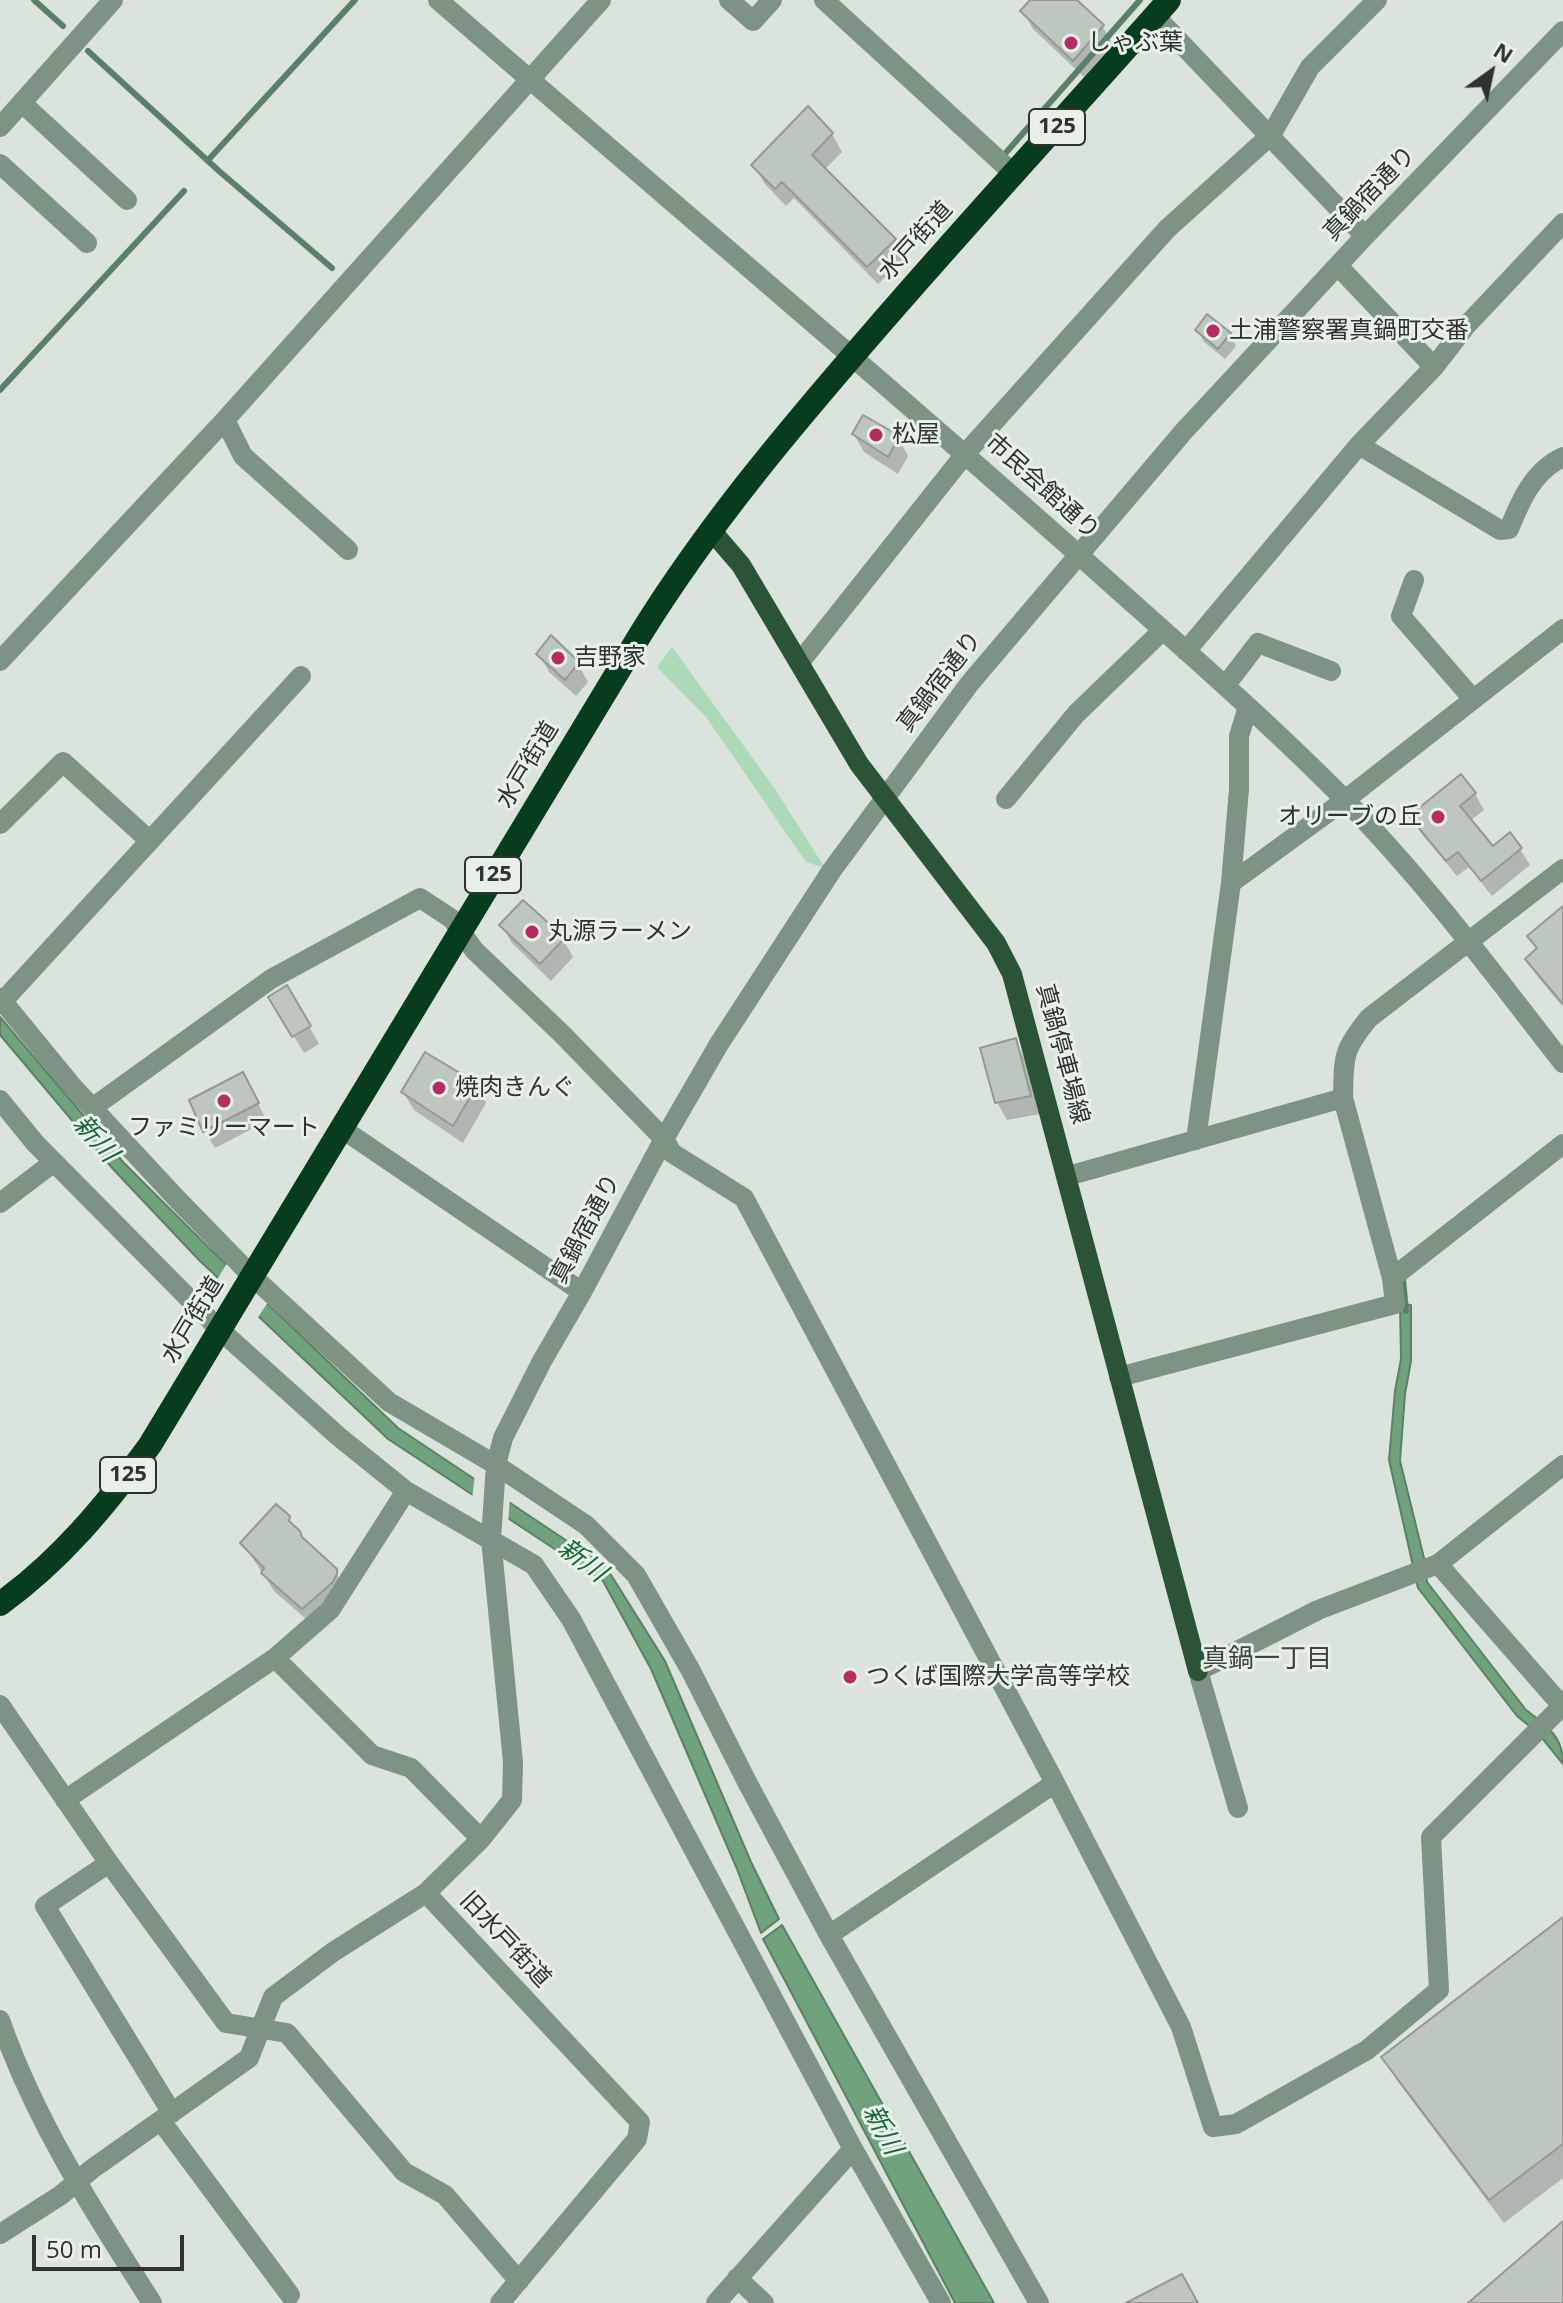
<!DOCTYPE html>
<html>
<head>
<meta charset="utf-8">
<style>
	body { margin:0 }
	#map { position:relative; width:1563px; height:2303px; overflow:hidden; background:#dbe3dd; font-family:"Open Sans",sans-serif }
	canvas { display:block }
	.north { position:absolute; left:1451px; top:32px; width:80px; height:80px; -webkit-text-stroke:6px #e8f0ea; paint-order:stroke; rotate:33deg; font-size:22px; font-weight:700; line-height:32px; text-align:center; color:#2f3230 }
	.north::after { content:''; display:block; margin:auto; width:28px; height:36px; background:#2f3230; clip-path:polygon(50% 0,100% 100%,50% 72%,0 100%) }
	.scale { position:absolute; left:32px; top:2235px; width:152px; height:36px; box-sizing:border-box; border:4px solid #2f3230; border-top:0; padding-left:10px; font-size:24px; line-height:28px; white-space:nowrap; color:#2f3230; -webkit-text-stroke:6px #e8f0ea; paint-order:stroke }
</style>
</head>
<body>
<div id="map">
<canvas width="1563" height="2303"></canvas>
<div class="north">N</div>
<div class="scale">50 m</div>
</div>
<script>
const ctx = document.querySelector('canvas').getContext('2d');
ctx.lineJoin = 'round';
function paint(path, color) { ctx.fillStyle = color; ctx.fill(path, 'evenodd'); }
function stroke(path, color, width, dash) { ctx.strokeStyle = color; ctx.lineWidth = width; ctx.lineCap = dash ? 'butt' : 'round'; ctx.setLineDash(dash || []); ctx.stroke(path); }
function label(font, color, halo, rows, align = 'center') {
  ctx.font = font + ' "Open Sans","Noto Sans JP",sans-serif'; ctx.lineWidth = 6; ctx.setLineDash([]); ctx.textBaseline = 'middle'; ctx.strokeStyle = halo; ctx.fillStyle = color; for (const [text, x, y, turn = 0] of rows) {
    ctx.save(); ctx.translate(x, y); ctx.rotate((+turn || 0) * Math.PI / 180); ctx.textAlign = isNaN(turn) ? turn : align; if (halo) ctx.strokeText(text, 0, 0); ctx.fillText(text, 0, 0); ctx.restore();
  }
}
paint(new Path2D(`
	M672,647L775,789L825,868L806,862L706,717L657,667Z`), '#acd9b8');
const water = new Path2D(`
	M0,1017L123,1162L209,1248L398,1428L606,1567L665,1661L751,1862L779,1919L761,1933L737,1869L651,1669L603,1581L388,1439L199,1260L113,1169L0,1035Z
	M1400,1304L1411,1305V1361L1405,1394L1400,1461L1424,1558L1427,1582L1526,1710C1547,1726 1563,1736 1563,1764L1538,1733L1517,1716L1418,1588L1389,1460L1395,1391L1401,1359Z
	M782,1925L994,2303H955L763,1939Z`);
paint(water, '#70a27e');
stroke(water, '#5c8067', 2);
paint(new Path2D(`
	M228,1262L270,1299L257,1319L216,1281Z
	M475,1474L510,1497L508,1524L472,1499Z`), '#dbe3dd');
paint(new Path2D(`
	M1033,0H1074L1102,26L1113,44L1084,77L1033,29L1023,11Z
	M832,134L842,152L824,170L894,240L905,258L878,284L794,198L786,206L764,183L754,165Z
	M1197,330L1229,334L1236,346L1225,359L1204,342Z
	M854,434L898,438L908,456L898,474L864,452Z
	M539,654L578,664L588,682L576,696L549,672Z
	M1475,794L1484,810L1470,821L1492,849H1520L1530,865L1492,896L1469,867L1457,876L1421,833L1411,816Z
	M1563,909V1007L1538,977L1527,959L1537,951L1529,937Z
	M502,926L563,939L573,957L551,981L512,943Z
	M287,988L319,1044L304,1053L271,998Z
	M1015,1041L1025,1059L1040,1114L1007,1120L997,1102Z
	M476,1085L486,1103L463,1143L414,1110L403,1092Z
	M252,1092L267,1121L215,1148L205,1131Z
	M288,1517L304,1542L335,1571L346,1590L314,1626L274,1591L243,1543Z
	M1563,1919V2178L1504,2223L1398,2082L1384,2058Z`), '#0003');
stroke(new Path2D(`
	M34,0L63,26
	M88,51L219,171L332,268
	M1003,156L1140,0
	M210,158L355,0
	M0,390L184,191
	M1403,1279L1406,1311`), '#5c8067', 6);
const building = new Path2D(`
	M1030,0H1077L1104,25L1073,61L1020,11Z
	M808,106L833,133L812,155L896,239L867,267L782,182L775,189L751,165Z
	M1207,314L1231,333L1218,349L1195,330Z
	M863,415L900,436L888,457L852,434Z
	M551,635L579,662L565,680L536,654Z
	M1461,774L1476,793L1460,806L1493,846L1510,832L1522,848L1481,881L1458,852L1446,861L1409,816Z
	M523,900L565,938L540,964L499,925Z
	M1563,906V1004L1525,959L1537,948L1527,936Z
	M287,985L311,1026L292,1037L268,997Z
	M1016,1038L1031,1096L995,1103L980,1048Z
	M425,1052L478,1084L453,1126L401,1092Z
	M243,1072L259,1103L203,1132L189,1100Z
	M276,1504L290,1516L289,1521L300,1531L302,1537L337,1569V1574L332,1583L302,1609L261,1573L264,1568L240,1543Z
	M1563,1917V2144L1489,2200L1381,2057Z
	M1563,2221V2303H1468Z
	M1182,2274L1198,2303H1126Z`);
paint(building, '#bec6c0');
stroke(building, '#939a94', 2);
stroke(new Path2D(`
	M438,0C652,186 869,368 1080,556C1169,636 1260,714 1344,799C1424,880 1493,973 1563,1063
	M729,0L753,21L772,0
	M824,0L1014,174
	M1155,16L1365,236
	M22,103L127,200
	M0,127L113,0
	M0,164L87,243
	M1338,266L1434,367
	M225,420L243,456L348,550
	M1359,445L1500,530L1509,529C1521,500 1533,471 1563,457
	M1414,580L1401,616L1472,698
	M1186,651L1359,445L1434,367L1465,327L1563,223
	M0,661L225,420L601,0
	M800,662L966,453L1167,229L1271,135L1310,67L1377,0
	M1225,686L1258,643L1331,671
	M1006,799L1076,714L1163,630
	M0,824L63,762L150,841
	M1231,883L1345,800L1563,629
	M0,998L73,1087L178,1200L252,1276L389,1402L496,1465L586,1525L636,1575L691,1671L747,1782L829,1935L1039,2303
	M3,1001L301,676
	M1343,1098L1392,1278L1563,1144
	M0,1100L35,1143L220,1330L338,1436L406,1491L534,1565L571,1619L853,2149L941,2303
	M92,1108L271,979L420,898L452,919L474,950L562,1034L664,1139L672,1153L744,1198L1055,1783
	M341,1128L582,1292
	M1196,1140L1231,883L1239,789V736L1248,707
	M1068,1176L1343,1098C1344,1056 1342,1051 1369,1018L1563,869
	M0,1203L54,1162
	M1119,1377L1395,1304L1392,1278
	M1438,1564L1563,1707
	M275,1658L330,1610L406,1491
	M0,1705L109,1863L226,2023L287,2033L404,2172L445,2195L519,2281
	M65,1800L275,1658L372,1755L411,1768L481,1839
	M1238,1808L1198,1671L1318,1610L1438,1564L1563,1465
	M109,1863L45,1906L172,2113
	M426,1893L640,2122L637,2139L500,2303
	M829,1935L1055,1783L1181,2027L1213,2127L1236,2124L1367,2050L1439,1990L1431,1837L1563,1705
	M0,2020C36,2123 94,2212 152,2303
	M161,2121L290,2295
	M0,2234L61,2195L92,2169L249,2058L273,1997L333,1952L426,1893L481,1839L512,1800L513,1762L491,1539L496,1465L503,1438L542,1361L582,1292L664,1139L719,1044L832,870L970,683L1184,431L1365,236L1563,31
	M737,2278L764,2303
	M716,2303L853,2149`), '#7e9383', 20);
stroke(new Path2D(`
	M710,529L741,565L859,764L996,943L1012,974L1198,1671`), '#2b5338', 20);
stroke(new Path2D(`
	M0,1604C61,1560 106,1505 150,1445L640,635C708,525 791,427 876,329C972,218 1072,110 1169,0`), '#073c1e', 24);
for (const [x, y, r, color] of [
	[1071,43,8,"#b82b61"],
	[1213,331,8,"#b82b61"],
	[876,435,8,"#b82b61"],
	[558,658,8,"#b82b61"],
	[1438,817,8,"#b82b61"],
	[532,932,8,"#b82b61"],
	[439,1088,8,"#b82b61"],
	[224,1101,8,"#b82b61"],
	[850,1677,8,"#b82b61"]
]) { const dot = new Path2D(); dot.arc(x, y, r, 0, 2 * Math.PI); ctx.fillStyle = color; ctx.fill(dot); stroke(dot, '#e8f0ea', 3); }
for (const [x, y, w] of [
	[1057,127,56],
	[493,875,56],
	[128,1475,56]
]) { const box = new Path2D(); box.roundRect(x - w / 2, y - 18, w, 36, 6); ctx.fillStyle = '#e8f0ea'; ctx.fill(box); stroke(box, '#2f3230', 2); }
label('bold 22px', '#2f3230', null, [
	["125",1057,127],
	["125",493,875],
	["125",128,1475]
]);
label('24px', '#2f3230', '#e8f0ea', [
	["しゃぶ葉",1087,43],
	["土浦警察署真鍋町交番",1229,331],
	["松屋",892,435],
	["吉野家",574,658],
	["オリーブの丘",1422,817,"right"],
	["丸源ラーメン",548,932],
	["焼肉きんぐ",455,1088],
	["ファミリーマート",224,1128,"center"],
	["つくば国際大学高等学校",866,1677]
], 'left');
label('24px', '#2f3230', '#e8f0ea', [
	["真鍋宿通り",1370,194,-46],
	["水戸街道",916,241,-48],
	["市民会館通り",1042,487,42],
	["真鍋宿通り",940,682,-52],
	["水戸街道",528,765,-59],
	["真鍋停車場線",1062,1054,75],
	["真鍋宿通り",586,1229,-62],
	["水戸街道",193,1320,-59],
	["旧水戸街道",505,1940,47]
]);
label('italic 26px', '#166638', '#e8f0ea', [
	["新川",95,1139,49],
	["新川",582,1561,37],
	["新川",882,2130,62]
]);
label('26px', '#3f4540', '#e8f0ea', [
	["真鍋一丁目",1267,1660]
]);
</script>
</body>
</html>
